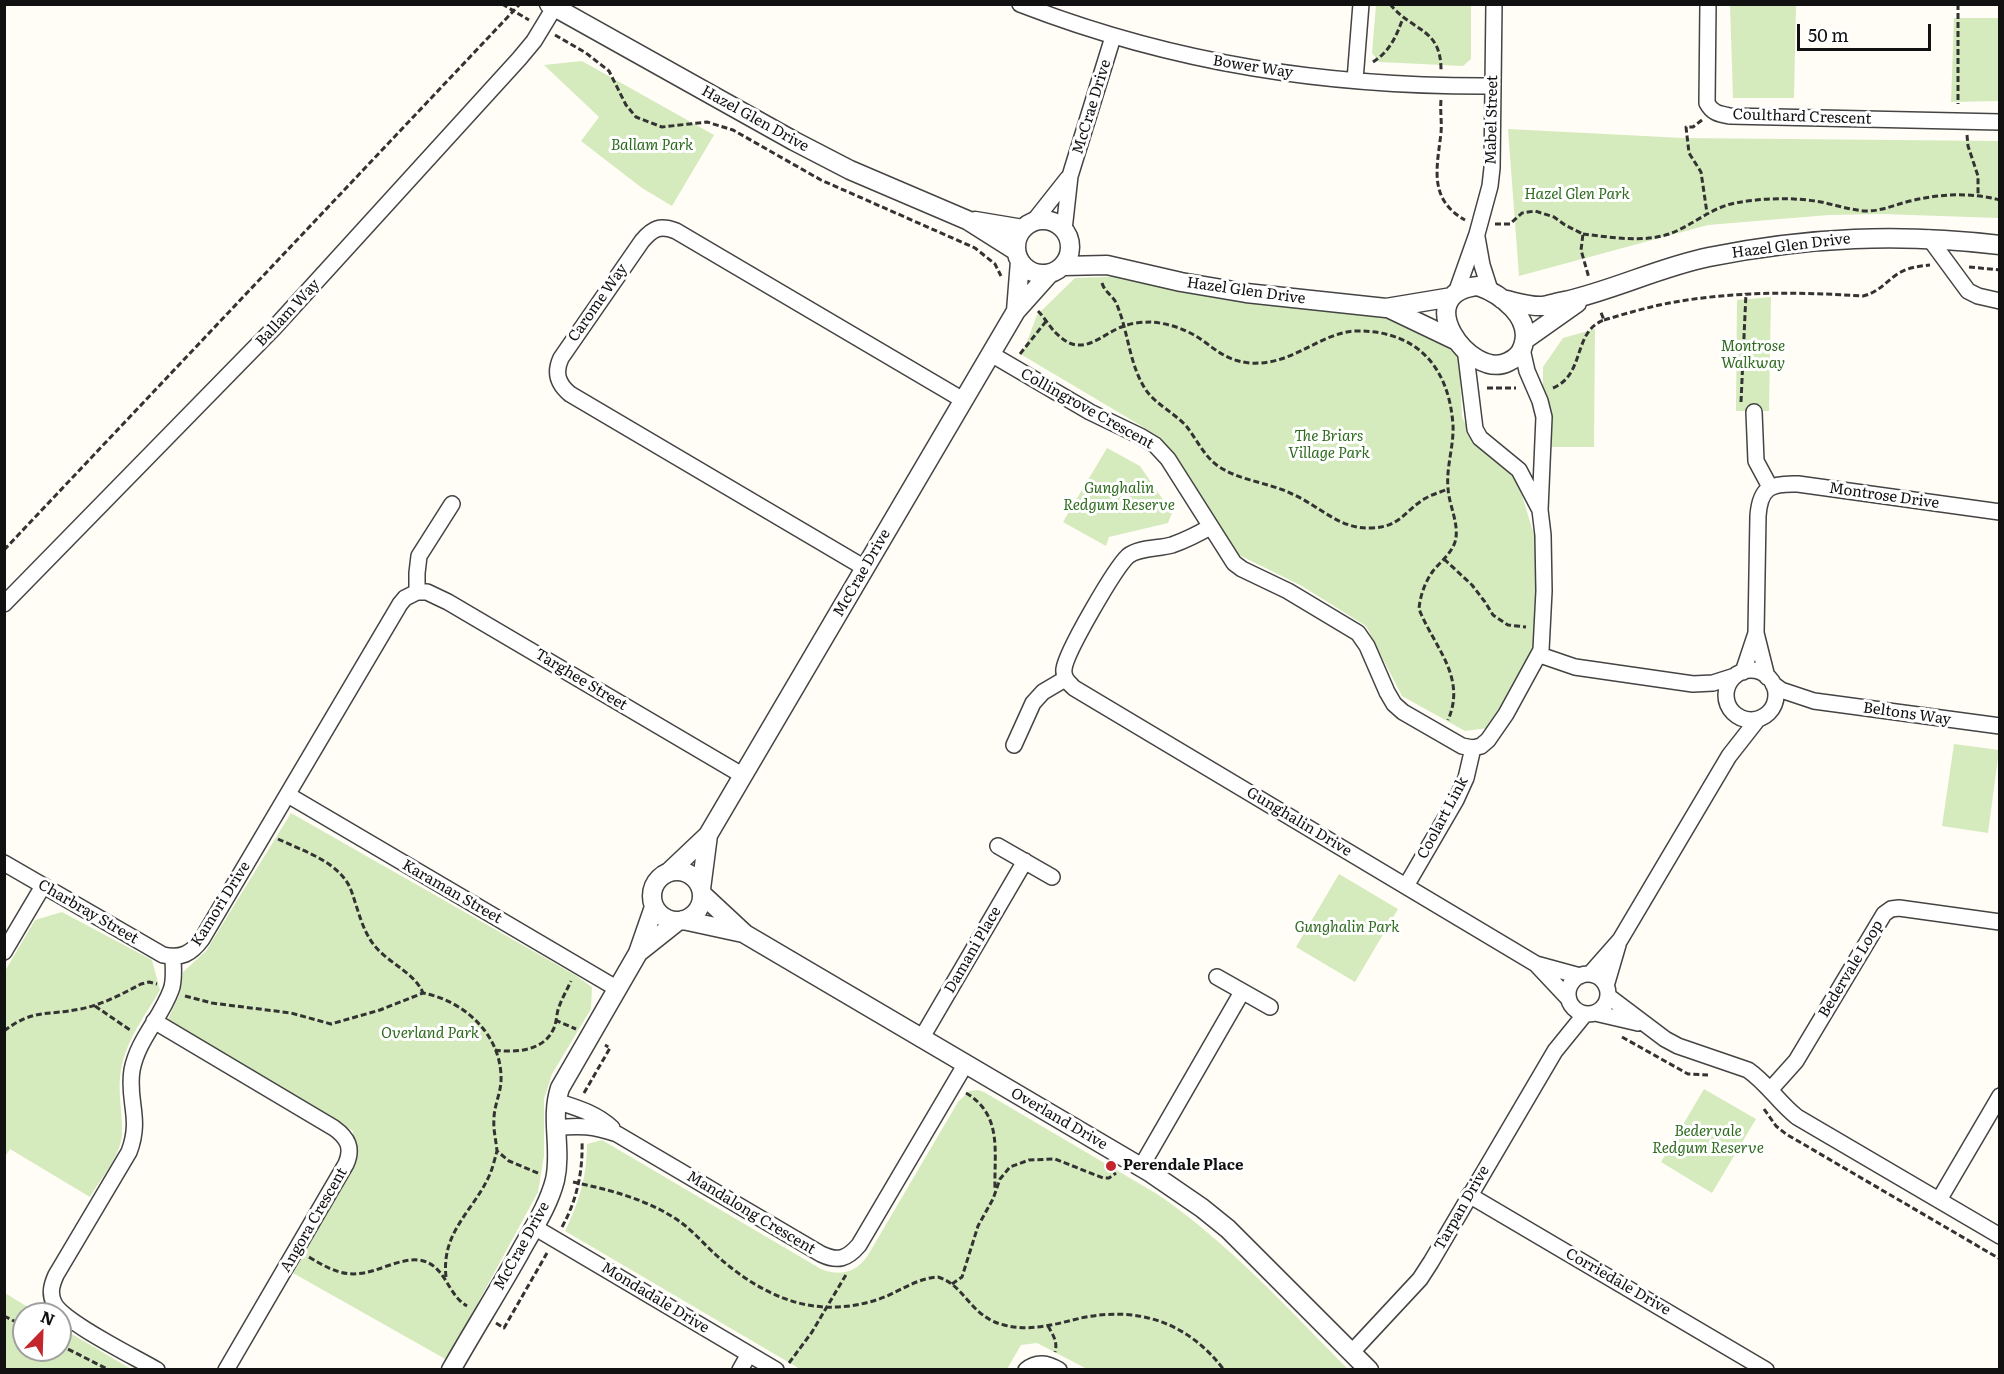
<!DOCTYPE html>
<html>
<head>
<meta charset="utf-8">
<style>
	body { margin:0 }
	#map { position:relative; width:2004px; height:1374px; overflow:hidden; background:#fffdf5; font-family:Literata,serif }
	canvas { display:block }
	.frame { position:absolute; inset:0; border:6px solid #111; pointer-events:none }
	.north { position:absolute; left:12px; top:1302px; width:60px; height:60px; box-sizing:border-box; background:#fff; border:2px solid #a0a0a0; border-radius:50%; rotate:23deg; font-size:16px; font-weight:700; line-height:24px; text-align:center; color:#111 }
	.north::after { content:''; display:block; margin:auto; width:21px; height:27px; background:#c4262e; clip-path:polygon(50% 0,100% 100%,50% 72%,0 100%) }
	.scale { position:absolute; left:1797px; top:24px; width:134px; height:27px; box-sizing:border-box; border:3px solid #111; border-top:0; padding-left:8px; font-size:18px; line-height:21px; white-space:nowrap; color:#111; -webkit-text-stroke:4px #fff; paint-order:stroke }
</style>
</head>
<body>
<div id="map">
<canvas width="2004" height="1374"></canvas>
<div class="frame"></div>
<div class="north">N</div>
<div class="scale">50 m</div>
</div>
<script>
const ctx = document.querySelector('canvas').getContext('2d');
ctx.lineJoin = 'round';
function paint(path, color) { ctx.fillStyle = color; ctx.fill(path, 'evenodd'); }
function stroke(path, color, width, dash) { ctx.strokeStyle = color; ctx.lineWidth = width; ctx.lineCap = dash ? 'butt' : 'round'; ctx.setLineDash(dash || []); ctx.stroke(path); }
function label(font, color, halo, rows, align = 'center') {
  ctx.font = font + ' Literata,serif'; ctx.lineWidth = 6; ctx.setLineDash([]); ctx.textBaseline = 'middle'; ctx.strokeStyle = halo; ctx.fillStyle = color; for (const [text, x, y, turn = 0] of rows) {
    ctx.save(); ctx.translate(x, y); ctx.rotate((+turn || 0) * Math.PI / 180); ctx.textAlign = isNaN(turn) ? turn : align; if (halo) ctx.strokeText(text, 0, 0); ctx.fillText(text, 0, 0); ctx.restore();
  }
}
paint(new Path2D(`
	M1376,5H1471V59L1463,66L1379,62L1372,53Z
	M1730,5H1796L1794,98H1733Z
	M1954,18H1999V101L1951,102Z
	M582,61L714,135L672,206L642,188L581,141L599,117L544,65Z
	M1508,129L1683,138L1999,141V218L1882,214L1829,215L1708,225L1519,276Z
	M1130,276L1379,314L1439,339L1459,358L1462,417L1474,442L1515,473L1536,541L1534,649L1488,728L1465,731L1402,696L1366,626L1302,586L1239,555L1160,437L1022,355L1037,315L1075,278Z
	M1771,297L1769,411H1736L1737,300Z
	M1595,329L1594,447H1548L1543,413V367L1563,338Z
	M1107,448L1140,466L1172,513L1168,523L1109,537L1106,546L1063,522Z
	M1954,744L1999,750L1988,833L1942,826Z
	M291,813L575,975L592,987L591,1009L552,1074L544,1099V1156L538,1192L447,1360L293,1273L354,1167L353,1131L167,1021L179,996L183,972L206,951Z
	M1339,874L1398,909L1355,982L1296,947Z
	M62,912L152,960L160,990C145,1016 126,1040 121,1070C117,1091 123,1113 122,1135C120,1157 101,1178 90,1197L10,1149L5,1157V971L35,920Z
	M1704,1089L1756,1119L1712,1193L1661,1162Z
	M978,1090L984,1092L1157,1194C1229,1243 1287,1308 1348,1369H1087L1037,1343L1021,1345L1007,1369H800L565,1231C579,1203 587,1176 587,1144L602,1140L821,1269C841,1277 857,1272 868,1255L958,1102L969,1091Z
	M5,1293L39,1314H24V1350H60V1327L131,1369H5Z`), '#d5ebbd');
const minor = new Path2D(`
	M1020,4C1175,64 1328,87 1493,86
	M1708,4L1707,103C1712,113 1719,114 1730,116L2000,122
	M1355,80L1361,4
	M1034,221L1068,178
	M1064,230L1070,176L1113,37
	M1477,237L1482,265L1490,290
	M1929,238L1968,291L1978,296L2000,301
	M1456,293L1477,234L1490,186L1492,168L1494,4
	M1465,348L1475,429L1480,438L1519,470L1540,510
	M991,354L1090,412L1140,436L1155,445L1168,459L1234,563L1242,569L1288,591L1358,633L1367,646L1387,692L1394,704L1403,712L1462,746L1473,748L1481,746L1488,740L1506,714L1541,650L1544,591L1543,535L1540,510L1544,417L1540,401L1527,371L1522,349
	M1754,412L1756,461L1770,487
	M1210,527C1198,534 1186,540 1172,545C1159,549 1139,547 1128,556C1115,568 1066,652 1064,669C1063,678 1068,682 1074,688L1536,964L1567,997
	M865,568L570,394C558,384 554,373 561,358L642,241C653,228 660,225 676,231L963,400
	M417,592H427L448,602L742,775
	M4,604L274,328L519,59L534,41L554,8
	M1540,655L1575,667L1693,684L1713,683L1735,676
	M1726 695a25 25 0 1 1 50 0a25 25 0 1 1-50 0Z
	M1743,672L1756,633
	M1767,677L1756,633L1758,516C1760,487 1771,483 1798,484L2000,512
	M1773,684L1781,690L1814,701L2000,726
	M1014,745L1033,703L1043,692L1065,679
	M288,795L616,988
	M998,846L1052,877
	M4,863L163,955C181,959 191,954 202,939L400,604L405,598L417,592V573L419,556L452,504
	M1406,886L1456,800L1466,778L1473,748
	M4,952L43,886
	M1536,964L1580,976
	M1568 994a20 20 0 1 1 40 0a20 20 0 1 1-40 0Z
	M1590,974L1620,940L1729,756L1758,719
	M1217,977L1270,1007
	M1606,986L1618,945
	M1608,996L1665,1039L1678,1046L1748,1070C1767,1083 1779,1103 1797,1117L2000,1236
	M1595,1013L1638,1023
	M154,1021L334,1128C348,1138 353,1148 346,1164L226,1370
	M921,1039L1025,861
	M1770,1090L1796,1061L1884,914L1891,909L1899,908L2000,922
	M556,1101C577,1108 596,1113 612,1128
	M555,1128C580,1125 593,1126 617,1134L821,1254C838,1262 847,1259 859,1245L965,1065
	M1141,1167L1242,992
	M1469,1195L1766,1370
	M1939,1200L2000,1096
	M534,1227L776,1370
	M1352,1352L1420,1279L1431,1262L1555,1051L1585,1014
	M157,1370C135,1357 63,1322 54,1303C49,1293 52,1284 56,1275L129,1152C142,1118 127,1101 132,1070C138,1039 161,1018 171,990C175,980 173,967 173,957
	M740,1370L749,1354
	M1026,1370C1037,1361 1047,1363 1059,1370`);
const tertiary = new Path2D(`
	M549,4L794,141L850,170L967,220L1016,251
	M1016 247a27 27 0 1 1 54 0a27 27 0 1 1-54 0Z
	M975,221L1023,229
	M1063,266L1107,265L1181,282L1246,293L1386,308L1452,297
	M1478,286C1501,294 1533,318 1523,346C1521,353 1515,359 1508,362C1470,381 1408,293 1478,286Z
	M1502,299C1516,302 1529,307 1543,306C1550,305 1558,302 1565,301C1614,290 1660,267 1709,257C1809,237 1899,233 2000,245
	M1388,308L1457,341
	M1016,311L1020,261
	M1526,339L1577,303
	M670,871L708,835L1016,311L1050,273
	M652 896a25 25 0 1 1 50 0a25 25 0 1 1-50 0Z
	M701,889L708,835
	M702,894L745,934L1151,1173L1202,1208L1228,1229L1369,1370
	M683,920L743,933
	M639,952L678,921
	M451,1370C473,1331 497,1293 519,1254C532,1230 548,1207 555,1180C562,1149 550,1118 560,1088L638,953L654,907`);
stroke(minor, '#444', 18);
stroke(tertiary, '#444', 21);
stroke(new Path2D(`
	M502,4L529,20
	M1390,4C1412,32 1441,27 1441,70
	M1958,4V104
	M555,35L586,53L609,71L626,105L636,117L662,127L707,122L733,130L821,180L975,248L995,264L1001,276
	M1373,62C1390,51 1396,37 1403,18
	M1441,100C1440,111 1442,122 1441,133C1437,168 1428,199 1465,220
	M1702,120L1693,127H1686L1689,153L1701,172L1707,213
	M1967,135L1968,146L1978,176V195
	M1495,224H1510L1522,213L1535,211L1554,217L1565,225L1583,234L1581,250L1589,278
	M1583,234C1610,237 1642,243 1669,234C1692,226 1710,208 1735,203C1762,198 1794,197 1821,202C1836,205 1850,210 1866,211C1882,211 1894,205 1910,201C1940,194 1969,192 2000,200
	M1969,267L2000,270
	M1102,283C1105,293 1114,296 1117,305C1128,331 1129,362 1144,387C1154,404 1174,412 1187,427C1197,440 1204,456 1218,466C1240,481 1267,482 1290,493C1319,505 1339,530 1372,528C1401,527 1406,509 1426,498C1433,494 1441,492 1448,489
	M1038,311C1044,317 1049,326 1055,332C1082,361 1100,334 1124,326C1132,323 1143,322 1151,322C1163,323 1176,326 1186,331C1211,342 1219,360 1250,363C1294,366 1321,331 1358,331C1417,331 1449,367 1453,425C1454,446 1446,467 1448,488C1449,506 1460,525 1455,542C1451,554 1440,562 1433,571C1425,582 1420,596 1419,609C1434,647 1467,677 1448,720
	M1604,320C1628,313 1651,306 1675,302C1738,291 1800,292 1863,296C1877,293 1885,283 1896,275C1906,268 1918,266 1930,265
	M1020,354L1047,320
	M1487,388H1516
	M1553,388C1586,374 1572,332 1604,320L1600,310
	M1741,402L1746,293
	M4,550L520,4
	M1444,559L1472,585L1485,602L1493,615L1508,625L1526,627
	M278,839C303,851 340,862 351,890C358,909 362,930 374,945C388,963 415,973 423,993
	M185,996L212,1003L291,1013L331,1024L380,1010L423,993C465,1001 503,1036 501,1082C500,1095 494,1106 494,1119C493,1129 496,1140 497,1151L509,1161L540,1174
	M95,1006L130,1030
	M555,1020L576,1029
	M4,1031C34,1008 48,1016 80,1009C102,1005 122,994 141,984L149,982L157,984
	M1622,1037L1688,1074L1708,1075
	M495,1050C515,1053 543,1051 553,1030C557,1023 556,1014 559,1007C562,998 567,990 571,981
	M584,1093L610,1048L605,1045
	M966,1093C1003,1115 994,1152 995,1189
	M1764,1109L1776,1126L1786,1134L2000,1259
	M573,1182C610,1190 647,1199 679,1221C693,1231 704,1244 716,1255C746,1282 783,1305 825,1307C846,1308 868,1304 887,1296C904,1288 920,1278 938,1277C965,1285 970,1317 1004,1325C1030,1332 1056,1324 1081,1318C1138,1306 1188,1322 1224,1370
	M562,1227C577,1200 583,1171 582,1141
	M309,1257C340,1276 353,1279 387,1266C396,1263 408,1259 419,1260C446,1264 447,1295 467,1306
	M446,1277C441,1231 474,1211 490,1174C493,1167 495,1158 497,1151
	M952,1284L962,1277L978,1226L993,1199L1000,1179L1010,1167L1029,1160L1055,1159L1103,1178H1109L1116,1173
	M4,1316L24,1326
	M496,1323L504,1328L547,1253
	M1048,1326C1053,1335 1058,1342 1055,1352
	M60,1345L109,1370
	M789,1363L812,1332L847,1273`), '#333', 3, [6, 3]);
stroke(minor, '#fff', 15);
stroke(tertiary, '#fff', 18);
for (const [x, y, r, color] of [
	[1111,1166,6,"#c4262e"]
]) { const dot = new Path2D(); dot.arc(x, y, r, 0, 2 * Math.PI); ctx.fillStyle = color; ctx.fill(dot); stroke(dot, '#fff', 2); }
label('15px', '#111', '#fff', [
	["Bower Way",1253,67,9],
	["McCrae Drive",1092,107,-73],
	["Coulthard Crescent",1802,117,2],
	["Hazel Glen Drive",755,119,29],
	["Mabel Street",1492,120,-89],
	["Hazel Glen Drive",1791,246,-7],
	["Hazel Glen Drive",1246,291,8],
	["Carome Way",598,303,-55],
	["Ballam Way",288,313,-47],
	["Collingrove Crescent",1087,409,29],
	["Montrose Drive",1884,496,8],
	["McCrae Drive",862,573,-60],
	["Targhee Street",581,680,31],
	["Beltons Way",1907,714,8],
	["Coolart Link",1443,818,-62],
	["Gunghalin Drive",1299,822,31],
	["Karaman Street",452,892,30],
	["Kamori Drive",221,904,-58],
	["Charbray Street",88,912,30],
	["Damani Place",973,950,-60],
	["Bedervale Loop",1851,969,-59],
	["Overland Drive",1059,1119,30],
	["Tarpan Drive",1462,1208,-60],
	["Mandalong Crescent",751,1213,31],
	["Angora Crescent",314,1220,-60],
	["McCrae Drive",522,1246,-61],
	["Corriedale Drive",1618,1282,30],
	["Mondadale Drive",655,1298,31]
]);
label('italic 15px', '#2f6b1f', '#fff', [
	["Ballam Park",652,146],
	["Hazel Glen Park",1577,195],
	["Montrose",1753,347],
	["Walkway",1753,364],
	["The Briars",1329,437],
	["Village Park",1329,454],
	["Gunghalin",1119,489],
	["Redgum Reserve",1119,506],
	["Gunghalin Park",1347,928],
	["Overland Park",430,1034],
	["Bedervale",1708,1132],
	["Redgum Reserve",1708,1149]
]);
label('bold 15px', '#111', '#fff', [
	["Perendale Place",1123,1166]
], 'left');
</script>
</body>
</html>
